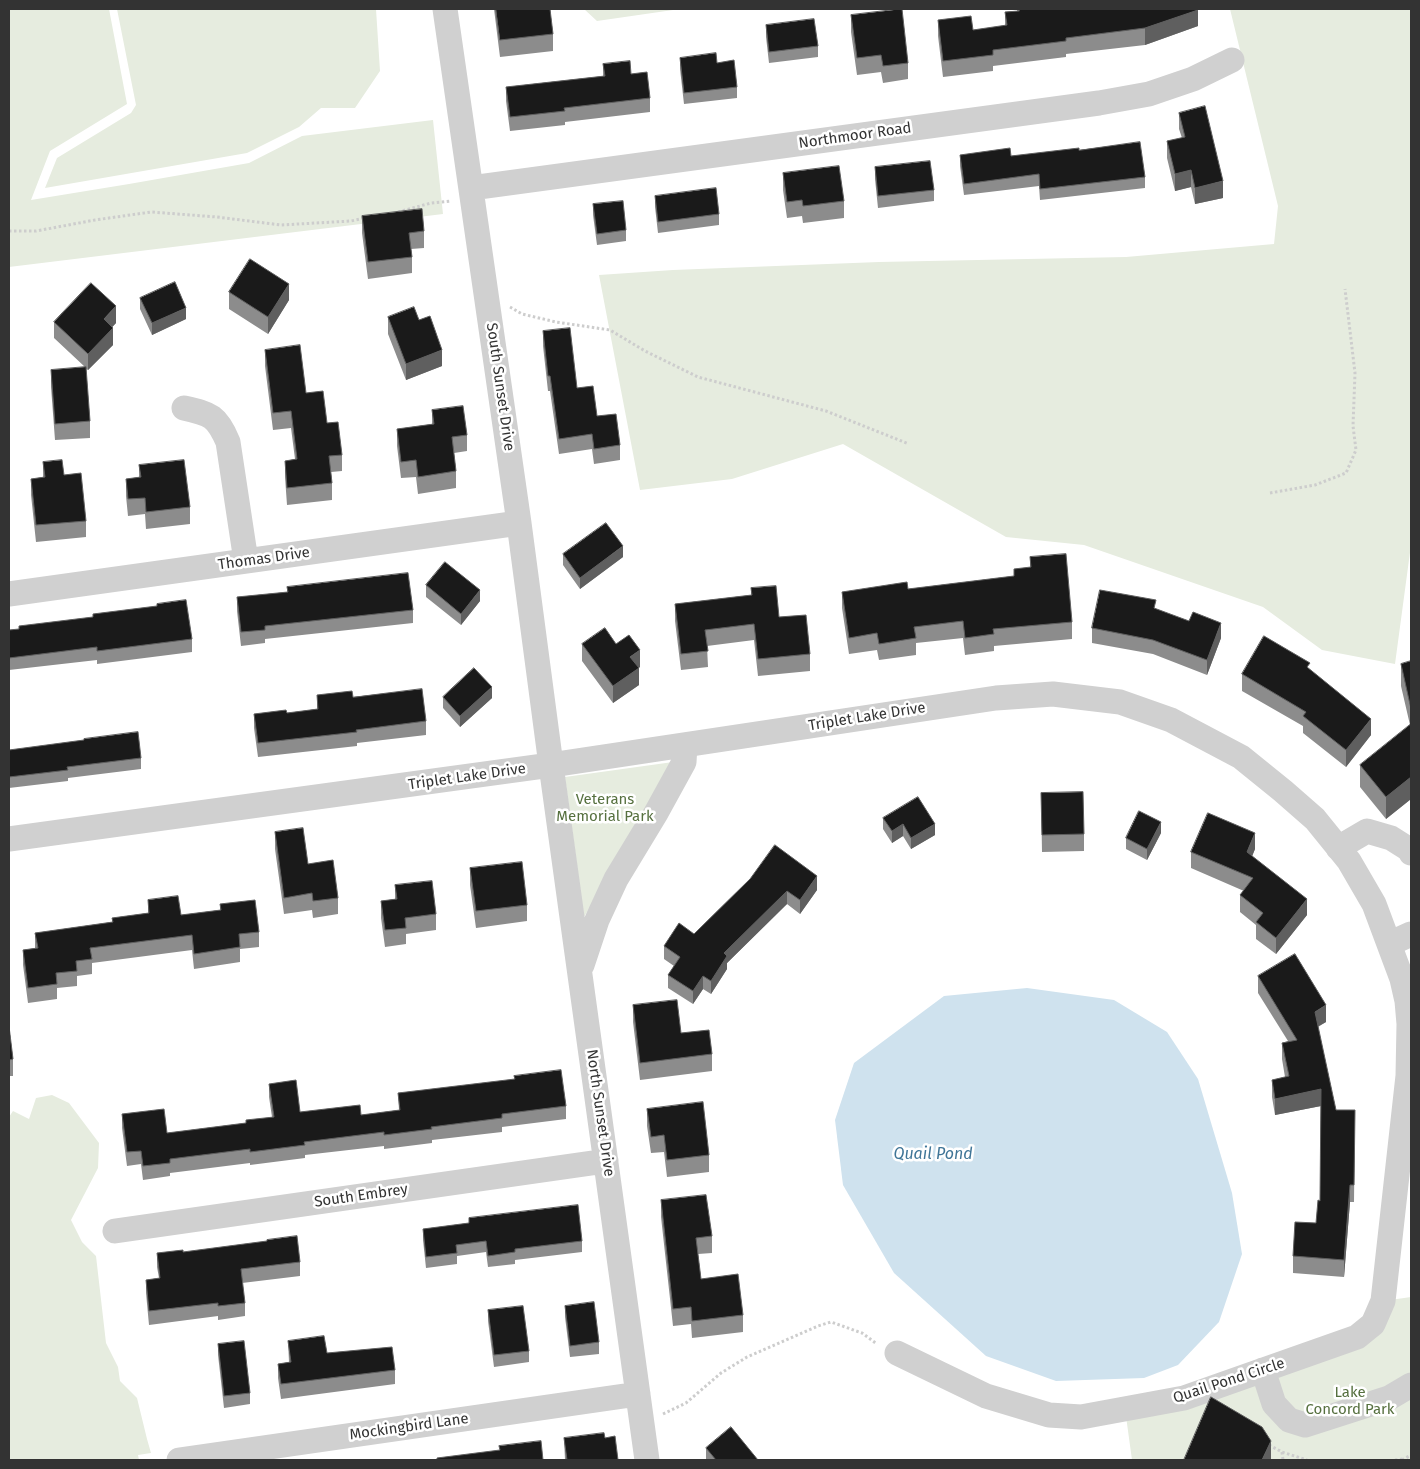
<!DOCTYPE html>
<html>
<head>
<meta charset="utf-8">
<style>
	body { margin:0 }
	#map { position:relative; width:1420px; height:1469px; overflow:hidden; background:#fff; font-family:"Fira Sans",sans-serif }
	canvas { display:block }
	.frame { position:absolute; inset:0; border:10px solid #333; pointer-events:none }
</style>
</head>
<body>
<div id="map">
<canvas width="1420" height="1469"></canvas>
<div class="frame"></div>
</div>
<script>
const ctx = document.querySelector('canvas').getContext('2d');
ctx.lineJoin = 'round';
function paint(path, color) { ctx.fillStyle = color; ctx.fill(path, 'evenodd'); }
function stroke(path, color, width, dash) { ctx.strokeStyle = color; ctx.lineWidth = width; ctx.lineCap = dash ? 'butt' : 'round'; ctx.setLineDash(dash || []); ctx.stroke(path); }
function label(font, color, halo, rows, align = 'center') {
  ctx.font = font + ' "Fira Sans",sans-serif'; ctx.lineWidth = 5; ctx.setLineDash([]); ctx.textBaseline = 'middle'; ctx.strokeStyle = halo; ctx.fillStyle = color; for (const [text, x, y, turn = 0] of rows) {
    ctx.save(); ctx.translate(x, y); ctx.rotate((+turn || 0) * Math.PI / 180); ctx.textAlign = isNaN(turn) ? turn : align; if (halo) ctx.strokeText(text, 0, 0); ctx.fillText(text, 0, 0); ctx.restore();
  }
}
paint(new Path2D(`
	M9,9H109L127,104L50,151L31,200L129,184L249,163L302,136L433,120L443,214L9,267Z
	M117,9H376L380,71L355,108H321L299,127L247,153L45,188L57,158L131,113L136,105Z
	M584,9H680L597,21Z
	M1230,9H1411V545L1395,664L1322,650L1263,607L1084,545L1006,537L843,444L732,479L640,490L599,275L673,270L879,262L1126,257L1274,244L1278,206Z
	M673,762L584,917L565,777Z
	M52,1095L69,1103L99,1143L98,1168L71,1220L82,1242L96,1256L106,1343L118,1367L120,1381L137,1398L147,1439L151,1453L138,1455L139,1460H9V1117L13,1111L29,1119L36,1098Z
	M1411,1297V1460H1132L1125,1409L1357,1337L1383,1301Z`), '#e6ecdf');
paint(new Path2D(`
	M1027,988L1114,1000L1167,1032L1198,1079L1232,1193L1242,1254L1219,1322L1178,1365L1144,1378L1056,1381L986,1356L894,1273L843,1185L835,1120L854,1063L944,996Z`), '#cfe2ee');
stroke(new Path2D(`
	M398,212L431,203L451,201
	M9,231H36L95,220L151,212L217,217L281,225L351,221L365,218
	M510,307L522,314L556,322L610,330L645,351L698,377L826,411L909,444
	M1270,493L1315,485L1346,473L1356,450L1353,426L1355,373L1345,289
	M663,1414L686,1403L721,1373L747,1357L818,1326L831,1322L862,1333L877,1344
	M1269,1445L1282,1452L1307,1460
	M1282,1452L1283,1460
	M1395,1460L1403,1459
	M1402,1460L1411,1455`), '#cdcdcd', 3, [2.5, 2.5]);
stroke(new Path2D(`
	M445,9L519,523L551,765L647,1460
	M471,188L1099,103L1149,94L1193,79L1232,60
	M184,408C211,414 217,416 228,442L246,561
	M9,594L519,523
	M9,839L551,765L996,698L1053,694L1120,702L1171,720L1241,757L1283,791L1315,819L1349,861L1374,904L1402,979L1407,1001L1409,1024L1408,1076L1383,1301L1373,1324L1357,1337L1184,1398L1081,1417L1049,1415L986,1396L897,1353
	M1338,848L1367,831L1391,838L1410,850L1411,853
	M1389,944L1411,934
	M582,965L597,920L616,879L656,813L684,762L685,745
	M115,1231L606,1161
	M1263,1370L1274,1404L1289,1420L1305,1425L1389,1398L1411,1385
	M179,1460L638,1394`), '#d0d0d0', 25);
paint(new Path2D(`
	M494,9H550L553,34V51L500,57Z
	M1017,9H1197L1198,26L1145,45L1066,54V57L993,66V71L943,77L938,36V20L973,30L1005,26V12L1017,11Z
	M851,15L908,63V79L883,83L881,72L857,75L851,32Z
	M766,25L818,46V57L769,63L766,37Z
	M680,58L717,63L737,87V98L684,104L680,69Z
	M603,64L631,74L650,98V112L565,122V125L510,131L506,101V87L603,76Z
	M1179,113L1223,198L1195,204L1191,187L1175,191L1167,158V141L1182,138L1179,129Z
	M1079,150L1145,177V188L1040,200L1039,186L964,195L960,166V155L1011,156Z
	M875,167L934,190V201L878,208L875,179Z
	M783,173L844,201V218L803,223L802,216L787,218L783,190Z
	M655,196L719,214V225L658,233L655,207Z
	M593,204L626,230V241L597,245L593,215Z
	M362,216L424,231V248L411,249L412,257V273L368,279L362,233Z
	M229,292L289,300L268,334L229,309Z
	M140,298L186,319L152,335L140,309Z
	M388,317L419,320L442,366L406,380L388,334Z
	M54,322L116,323L112,327L113,345L88,370L86,369L90,421V438L55,440L51,387V370L85,367L54,338Z
	M543,331L577,388L597,416L620,445V460L594,464L592,449L559,454L550,391H548L543,346Z
	M265,350L306,393L327,423L342,455V471L331,472L332,483V500L287,505L285,477V461L295,459L291,428L273,430L265,366Z
	M432,410L467,435V451L454,453L456,471V488L418,494L416,477L401,478L397,446V429L432,424Z
	M43,462L64,475L86,521V537L36,542L31,495V479L43,477Z
	M139,465L190,507V524L146,529L145,514L128,516L126,496V479L139,477Z
	M563,554L623,557L580,589L563,565Z
	M1030,557L1072,622V639L994,646V651L965,655L963,638L916,643V655L879,660L877,650L849,654L842,608V592L908,589L1014,576V569L1030,568Z
	M426,585L480,601L461,625L426,597Z
	M287,587L413,610V623L265,639V643L241,646L237,611V597L287,592Z
	M751,588L779,617L810,654V671L758,676L754,640L707,646L708,667L681,670L675,621V604L751,595Z
	M1156,609L1221,638L1207,675L1153,654L1092,643V628Z
	M9,630L192,639V652L97,664V660L9,670L10,689H9Z
	M582,644H616L640,667L638,668L639,685L613,703L582,661Z
	M1411,661V799L1386,819L1360,787V765L1410,725L1401,686V664Z
	M1310,670L1371,735L1346,767L1303,733V726L1242,691V674Z
	M317,695L353,697L426,721V735L357,743V746L258,757L254,728V714L287,713L317,709Z
	M443,697L492,698L460,727L443,708Z
	M9,750L141,758V769L68,778V781L9,788Z
	M1041,793L1084,834V851L1042,852Z
	M883,818L935,835L911,849L903,836L892,843L883,829Z
	M275,832L308,864L338,898V914L313,918L312,910L284,914L275,849Z
	M1161,833L1147,860L1126,849V838Z
	M1255,849L1252,856L1307,915L1276,954L1256,939V925L1240,912V895L1244,891L1191,868V852Z
	M470,868L527,905V921L476,928L470,885Z
	M750,879L817,890L800,914L787,904L727,963V969L711,994L703,989L693,1004L668,988V975L674,966L664,959V946L694,934Z
	M395,885L436,914V930L406,934V944L385,947L381,918V901L395,899Z
	M148,900L181,915L220,910V904L259,932V947L240,949V962L194,969L192,950L92,963V974L77,976V986L57,988V999L28,1003L23,965V950L35,948V933L112,922V918L148,913Z
	M1258,976L1326,1022L1318,1027L1336,1110H1355L1354,1202H1350L1344,1277L1293,1273V1256L1316,1223L1320,1201L1321,1106L1275,1115L1272,1097V1080L1285,1077L1282,1059V1043L1288,1041L1258,993Z
	M633,1005L681,1033L712,1054V1071L640,1080L633,1022Z
	M9,1026L13,1059V1076H9Z
	M514,1076L566,1106V1119L502,1127V1132L432,1140V1143L384,1149V1146L305,1155V1158L250,1165V1163L170,1173V1176L143,1180L141,1164L127,1166L122,1128V1114L167,1133L246,1123L272,1117L269,1097V1084L300,1112L361,1115L399,1110L398,1093L514,1080Z
	M647,1109L709,1155V1172L667,1177L664,1152L651,1153L647,1126Z
	M661,1200L712,1236V1253L698,1254L701,1279L743,1315V1332L692,1338L691,1324L673,1326L661,1217Z
	M469,1218L582,1241V1252L515,1260V1264L488,1267L486,1252L457,1256V1264L426,1268L423,1240V1229L469,1223Z
	M183,1252L300,1262V1276L242,1283L245,1303V1316L218,1320V1316L149,1325L146,1293V1280L159,1278L157,1267V1253Z
	M565,1306L599,1342V1354L570,1357L565,1317Z
	M488,1310L529,1351V1362L494,1367L488,1321Z
	M288,1341L327,1353L395,1370V1384L281,1399L278,1378V1364L289,1362Z
	M218,1344L250,1393V1404L224,1408L218,1355Z
	M564,1438H605L618,1460H565Z
	M706,1448L758,1460H706Z`), '#8c8c8c');
paint(new Path2D(`
	M1198,10V26L1145,45V28Z
	M1191,170V187L1175,191V174Z
	M1223,181V198L1195,204V188Z
	M289,284V300L268,334V317Z
	M116,306V323L104,336V319Z
	M186,308V319L152,335V323Z
	M113,328V345L88,370V354Z
	M442,350V366L406,380V364Z
	M623,546V557L580,589V578Z
	M480,590V601L461,625V614Z
	M1221,623V638L1207,675V660Z
	M640,650V667L630,673V657Z
	M639,668V685L613,703V686Z
	M492,687V698L460,727V716Z
	M1371,719V735L1346,767V750Z
	M1411,777V799L1386,819V797Z
	M1161,822V833L1147,860V849Z
	M903,824V836L892,843V831Z
	M935,824V835L911,849V838Z
	M1255,833V849L1247,869V852Z
	M817,876V890L800,914V900Z
	M787,891V904L727,963V969L711,994V981L724,953Z
	M1307,899V915L1276,954V938Z
	M703,976V989L693,1004V991Z
	M1326,1005V1022L1315,1028V1012Z
	M1321,1089V1106L1275,1115V1099Z
	M1350,1185V1202L1344,1277V1260Z
	M1271,1441V1460H1262Z`), '#5f5f5f');
const building = new Path2D(`
	M496,9H550L553,34L500,40Z
	M902,9L908,63L883,66L881,55L857,58L851,15Z
	M1019,9H1197L1198,10L1145,28L1066,38V41L993,50V55L943,61L938,20L971,16L973,30L1007,25L1005,12L1019,11Z
	M814,19L818,46L769,52L766,25Z
	M716,53L717,63L734,60L737,87L684,93L680,58Z
	M630,61L631,74L647,72L650,98L564,108L565,111L510,117L506,87L605,76L603,64Z
	M1205,106L1223,181L1195,188L1191,170L1175,174L1167,141L1185,137L1179,113Z
	M1140,142L1145,177L1040,189L1039,174L964,184L960,155L1010,148L1011,156L1079,148V150Z
	M930,161L934,190L878,196L875,167Z
	M839,166L844,201L803,206L802,200L787,202L783,173Z
	M716,188L719,214L658,222L655,196Z
	M623,201L626,230L597,234L593,204Z
	M422,209L424,231L409,233L412,257L368,262L362,216Z
	M250,259L289,284L268,317L229,292Z
	M175,282L186,308L152,323L140,298Z
	M91,283L116,306L104,319L113,328L88,354L54,322Z
	M414,307L419,320L430,316L442,350L406,364L388,317Z
	M570,328L577,388L593,386L597,416L616,414L620,445L594,449L592,434L559,439L550,376H548L543,331Z
	M300,345L306,393L323,391L327,423L338,422L342,455L329,456L332,483L287,488L285,461L297,459L291,411L273,413L265,350Z
	M86,367L90,421L55,424L51,370Z
	M463,406L467,435L452,437L456,471L418,477L416,460L401,462L397,429L434,424L432,410Z
	M62,460L64,475L81,473L86,521L36,525L31,479L45,477L43,462Z
	M184,460L190,507L146,512L145,498L128,499L126,479L141,477L139,465Z
	M606,523L623,546L580,578L563,554Z
	M1066,554L1072,622L993,629L994,634L965,638L963,621L914,627L916,638L879,644L877,633L849,638L842,592L907,582L908,589L1014,576V569L1031,567L1030,557Z
	M445,562L480,590L461,614L426,585Z
	M408,573L413,610L265,626V630L241,632L237,597L288,592L287,587Z
	M776,586L779,617L806,615L810,654L758,659L754,624L705,630L708,651L681,654L675,604L752,595L751,588Z
	M1100,590L1156,600L1154,608L1189,621L1193,612L1221,623L1207,660L1153,640L1092,628Z
	M186,600L192,639L97,651V647L9,658V630L19,629V626L93,617V614L157,606V604Z
	M605,628L616,644L629,635L640,650L630,657L639,668L613,686L582,644Z
	M1264,636L1310,663L1307,667L1371,719L1346,750L1303,716L1306,712L1242,674Z
	M1411,661V709L1401,664Z
	M474,668L492,687L460,716L443,697Z
	M422,689L426,721L356,730L357,732L258,743L254,714L286,710L287,713L318,709L317,695L352,691L353,697Z
	M1411,724V777L1386,797L1360,765Z
	M138,732L141,758L67,767L68,770L9,777V750L84,740V739Z
	M1083,792L1084,834L1042,835L1041,793Z
	M918,797L935,824L911,838L903,824L892,831L883,818Z
	M1139,811L1161,822L1147,849L1126,838Z
	M1208,813L1255,833L1247,852L1307,899L1276,938L1256,922L1263,913L1240,895L1253,878L1191,852Z
	M303,828L308,864L333,860L338,898L313,901L312,893L284,898L275,832Z
	M775,845L817,876L800,900L787,891L724,953L727,956L711,981L703,976L693,991L668,975L680,957L664,946L679,923L694,934L750,879Z
	M522,862L527,905L476,911L470,868Z
	M432,881L436,914L405,918L406,928L385,930L381,901L397,899L395,885Z
	M178,896L181,915L221,910L220,904L255,900L259,932L239,934L240,947L194,954L192,935L90,948L92,959L76,961L77,971L56,973L57,984L28,988L23,950L38,948L35,933L113,922L112,918L149,913L148,900Z
	M1295,954L1326,1005L1315,1012L1336,1110H1355L1354,1185H1350L1344,1260L1293,1256L1295,1222L1316,1223L1318,1200L1320,1201L1321,1089L1275,1099L1272,1080L1289,1076L1282,1043L1297,1040L1258,976Z
	M677,1000L681,1033L709,1030L712,1054L640,1063L633,1005Z
	M9,1026L13,1059L9,1060Z
	M561,1070L566,1106L502,1114V1118L431,1127L432,1129L384,1135V1132L304,1142L305,1145L250,1152V1149L170,1159V1163L143,1166L141,1151L127,1152L122,1114L164,1109L167,1133L246,1123V1120L274,1117L269,1084L296,1080L300,1112L360,1105L361,1115L400,1110L398,1093L515,1079L514,1076Z
	M703,1102L709,1155L667,1160L664,1135L651,1137L647,1109Z
	M706,1195L712,1236L696,1238L701,1279L738,1274L743,1315L692,1321L691,1307L673,1309L661,1200Z
	M578,1205L582,1241L515,1249V1252L488,1256L486,1241L456,1245L457,1253L426,1257L423,1229L469,1223V1218Z
	M297,1236L300,1262L241,1269L245,1303L218,1306V1303L149,1311L146,1280L160,1278L157,1253L183,1250V1252L267,1241V1240Z
	M594,1302L599,1342L570,1346L565,1306Z
	M523,1306L529,1351L494,1355L488,1310Z
	M324,1336L327,1353L392,1347L395,1370L281,1384L278,1364L291,1362L288,1341Z
	M244,1341L250,1393L224,1396L218,1344Z
	M1211,1397L1262,1427L1271,1441L1262,1460H1184Z
	M731,1427L758,1460H716L706,1448Z
	M604,1433L605,1438L615,1436L618,1460H567L564,1438Z
	M541,1441L543,1460H437V1458L500,1450L499,1446Z`);
paint(building, '#1a1a1a');
stroke(building, '#5f5f5f', 1);
label('15px', '#333', '#fff', [
	["Northmoor Road",855,136,-8],
	["South Sunset Drive",500,387,82],
	["Thomas Drive",264,559,-8],
	["Triplet Lake Drive",867,717,-9],
	["Triplet Lake Drive",467,777,-8],
	["North Sunset Drive",600,1113,82],
	["South Embrey",361,1196,-8],
	["Quail Pond Circle",1229,1381,-18],
	["Mockingbird Lane",409,1427,-8]
]);
label('15px', '#56703f', '#fff', [
	["Veterans",605,800],
	["Memorial Park",605,817],
	["Lake",1350,1393],
	["Concord Park",1350,1410]
]);
label('italic 16px', '#3f7597', '#fff', [
	["Quail Pond",933,1155]
]);
</script>
</body>
</html>
